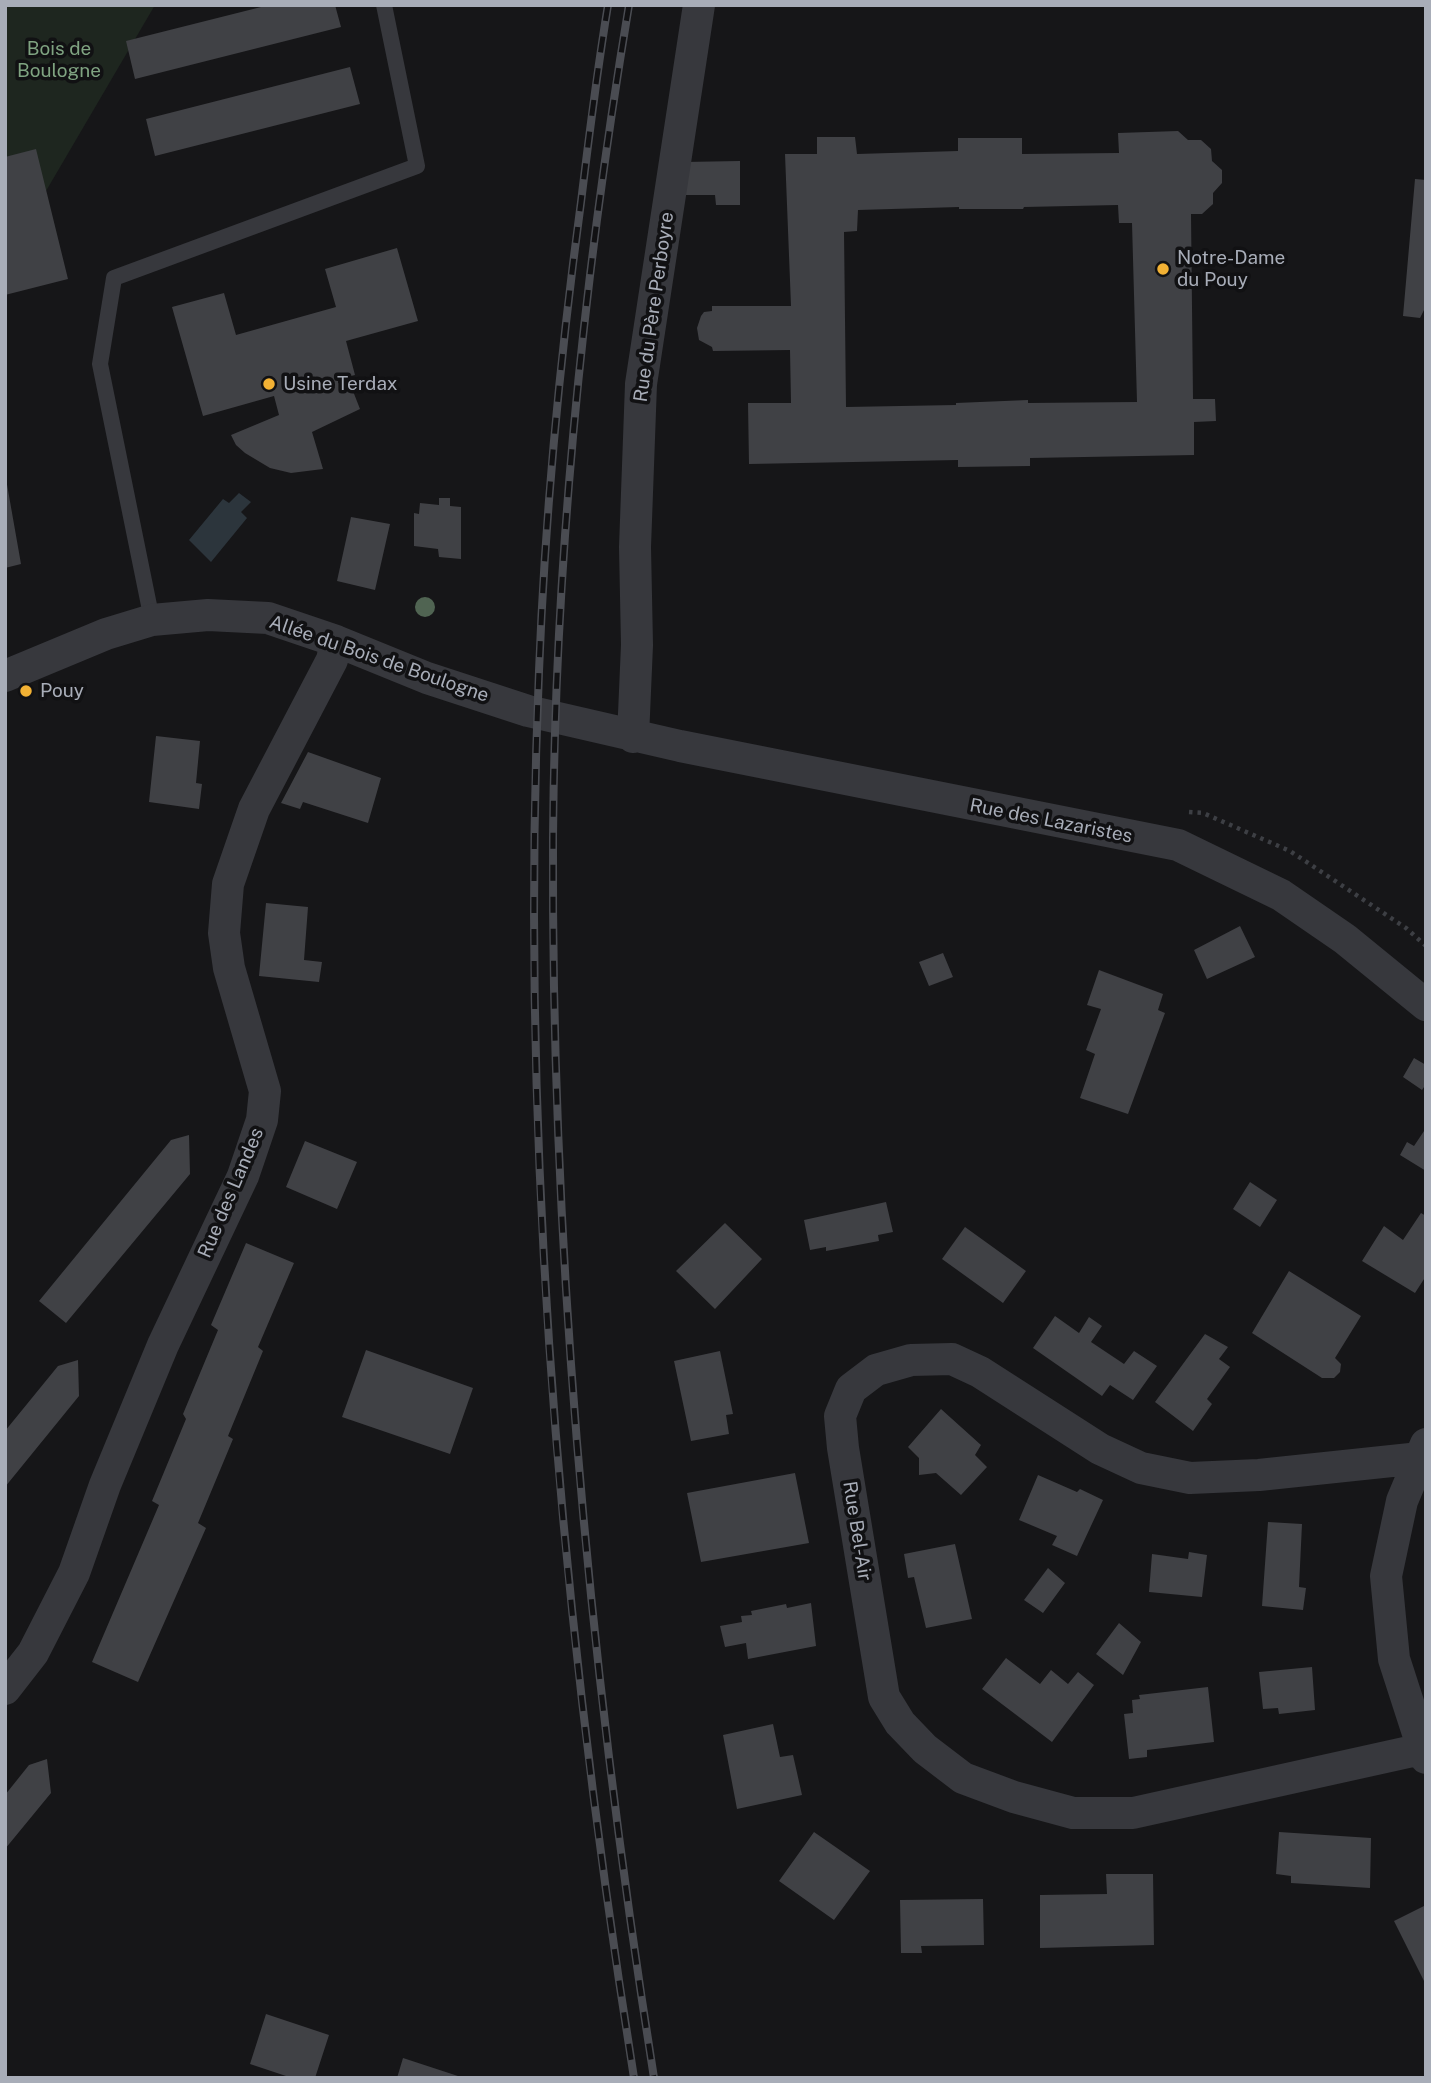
<!DOCTYPE html>
<html>
<head>
<meta charset="utf-8">
<style>
	body { margin:0 }
	#map { position:relative; width:1431px; height:2083px; overflow:hidden; background:#161618; font-family:"Public Sans",sans-serif }
	canvas { display:block }
	.frame { position:absolute; inset:0; border:7px solid #a8adb8; pointer-events:none }
</style>
</head>
<body>
<div id="map">
<canvas width="1431" height="2083"></canvas>
<div class="frame"></div>
</div>
<script>
const ctx = document.querySelector('canvas').getContext('2d');
ctx.lineJoin = 'round';
function paint(path, color) { ctx.fillStyle = color; ctx.fill(path, 'evenodd'); }
function stroke(path, color, width, dash) { ctx.strokeStyle = color; ctx.lineWidth = width; ctx.lineCap = dash ? 'butt' : 'round'; ctx.setLineDash(dash || []); ctx.stroke(path); }
function label(font, color, halo, rows, align = 'center') {
  ctx.font = font + ' "Public Sans",sans-serif'; ctx.lineWidth = 7; ctx.setLineDash([]); ctx.textBaseline = 'middle'; ctx.strokeStyle = halo; ctx.fillStyle = color; for (const [text, x, y, turn = 0] of rows) {
    ctx.save(); ctx.translate(x, y); ctx.rotate((+turn || 0) * Math.PI / 180); ctx.textAlign = isNaN(turn) ? turn : align; if (halo) ctx.strokeText(text, 0, 0); ctx.fillText(text, 0, 0); ctx.restore();
  }
}
paint(new Path2D(`
	M5,5H155L5,261Z`), '#1e261f');
paint(new Path2D(`
	M239,493L251,502L241,512L247,518L211,562L189,540L223,499L229,503Z`), '#2c353c');
paint(new Path2D(`
	M269,5H335L341,27L135,79L126,41Z
	M350,67L360,104L155,156L146,119Z
	M1178,131L1188,140H1201L1211,149L1212,161L1222,170V183L1213,193V204L1202,214H1191L1193,399H1215L1216,421L1194,422V455L1030,458V466L958,467V460L749,464L748,403H791L790,350L713,351L712,347L699,340L697,328L701,316L704,312L712,311V306H791L785,154H817V137H855L857,154L958,151V138H1022V154L1119,153L1118,133ZM1118,205L1119,223H1132L1137,402L1028,403V400L956,403V405L846,407L844,232L857,231L858,210L959,207V209H1023L1024,207Z
	M36,149L68,279L5,295V157Z
	M740,161V205H716L715,195H683L684,162Z
	M1415,179L1426,180V306L1420,318L1403,316Z
	M397,248L418,321L346,341L355,375L338,379V383L351,386L360,409L312,432L323,469L291,473L270,468L245,453L236,445L231,435L279,415L274,396L203,416L172,307L224,293L236,335L336,307L325,269Z
	M5,473L21,564L5,568Z
	M439,498H450V506L461,507V559L439,557L438,549L414,546V513L419,514L420,503L439,505Z
	M351,517L390,524L375,590L337,581Z
	M156,736L200,741L196,783L202,784L199,809L149,802Z
	M308,752L381,778L368,823L303,802L300,809L281,803Z
	M266,903L308,907L304,960L322,962L319,982L259,976Z
	M1240,926L1255,957L1207,979L1194,950Z
	M943,953L953,977L929,986L919,962Z
	M1099,970L1163,994L1158,1010L1165,1013L1128,1114L1080,1098L1095,1054L1086,1050L1101,1009L1087,1005Z
	M1414,1058L1426,1065V1084L1422,1090L1403,1077Z
	M1426,1128V1171L1400,1155L1407,1142L1414,1146Z
	M189,1135L190,1174L66,1323L39,1301L171,1140Z
	M305,1141L357,1162L337,1209L286,1187Z
	M1250,1182L1277,1200L1260,1227L1233,1209Z
	M886,1202L893,1232L878,1235L879,1241L826,1251V1247L810,1250L804,1220Z
	M1421,1213L1426,1216V1276L1415,1293L1362,1261L1384,1226L1403,1240Z
	M725,1223L762,1259L715,1309L676,1271Z
	M965,1227L1026,1271L1003,1303L942,1259Z
	M246,1243L294,1263L258,1347L263,1351L228,1436L233,1439L198,1523L206,1528L138,1682L92,1662L159,1505L152,1501L186,1419L183,1414L218,1330L211,1325Z
	M1289,1271L1361,1316L1335,1358L1341,1364L1340,1372L1334,1378H1322L1252,1333Z
	M1055,1316L1079,1333L1089,1317L1102,1326L1091,1342L1124,1364L1134,1351L1157,1366L1133,1400L1110,1385L1102,1396L1033,1348Z
	M1205,1334L1228,1347L1219,1359L1230,1367L1207,1399L1212,1404L1193,1431L1155,1402Z
	M366,1350L473,1388L450,1454L342,1417Z
	M720,1351L733,1414L726,1415L729,1434L691,1441L674,1361Z
	M78,1360L79,1396L5,1487V1431L58,1366Z
	M941,1409L981,1445L975,1455L987,1467L961,1495L936,1473L919,1475V1458L908,1447Z
	M795,1473L809,1543L701,1562L687,1493Z
	M1038,1475L1077,1492L1080,1489L1103,1500L1077,1556L1052,1545L1057,1536L1019,1520Z
	M1268,1522L1302,1524L1299,1587L1306,1588L1303,1610L1262,1606Z
	M955,1544L972,1619L926,1628L914,1577L908,1578L904,1554Z
	M1189,1552L1207,1555L1202,1597L1149,1592L1152,1554L1188,1559Z
	M1048,1568L1065,1583L1043,1613L1024,1600Z
	M811,1603L816,1646L748,1659L746,1643L725,1647L720,1626L742,1622L741,1616L752,1615L751,1611L786,1604L787,1608Z
	M1119,1623L1141,1642L1123,1675L1096,1654Z
	M1006,1658L1040,1684L1051,1670L1068,1684L1078,1672L1094,1685L1052,1742L982,1689Z
	M1312,1667L1315,1710L1279,1714L1278,1708L1263,1709L1259,1672Z
	M1208,1687L1214,1742L1147,1750V1757L1129,1759L1124,1714L1133,1713L1132,1700L1140,1699L1139,1695Z
	M773,1724L780,1757L793,1755L802,1795L737,1809L723,1735Z
	M47,1759L51,1793L5,1849V1795L29,1765Z
	M814,1832L870,1871L834,1920L779,1881Z
	M1279,1832L1371,1838L1370,1888L1291,1883V1876L1276,1874Z
	M1106,1874H1153L1154,1945L1040,1948V1895L1107,1894Z
	M983,1899L984,1945L921,1946L922,1953H901L900,1900Z
	M1426,1905V1985L1394,1921Z
	M266,2014L329,2035L315,2078H292L250,2064Z
	M403,2058L461,2077V2078H397Z`), '#404145');
stroke(new Path2D(`
	M1189,812L1203,813L1290,851L1406,928L1426,946`), '#3d3f44', 4.5, [3.5, 5]);
stroke(new Path2D(`
	M152,620L100,364L114,278L417,166L384,5`), '#37383d', 16);
stroke(new Path2D(`
	M5,676L106,634L152,620L208,615L268,618L336,641L427,678L528,711L680,746L1178,845L1281,895L1345,939L1426,1005
	M633,737L637,645L635,547L641,384L699,5
	M1426,1444L1402,1501L1386,1576L1394,1659L1426,1758
	M1420,1458L1259,1475L1190,1478L1141,1468L1100,1449L980,1372L952,1359L911,1360L876,1370L851,1389L840,1416L843,1448L884,1697L900,1723L925,1749L963,1778L1014,1797L1073,1813H1133L1422,1749
	M5,1689L33,1653L74,1573L105,1485L163,1345L243,1176L262,1120L265,1091L229,968L224,933L228,884L254,809L332,660L336,641`), '#37383d', 32);
const rail = new Path2D(`
	M608,5C597,71 589,136 581,202C560,358 545,514 539,671C519,1141 560,1614 634,2078
	M629,5C583,280 555,560 553,838C551,1254 589,1668 654,2078`);
stroke(rail, '#4a4c52', 8);
stroke(rail, '#111113', 5, [16]);
ctx.fillStyle = '#506452';
for (const [x, y] of [
	[425,607]
]) { ctx.beginPath(); ctx.arc(x, y, 10, 0, 2 * Math.PI); ctx.fill(); }
for (const [x, y, r, color] of [
	[1163,269,7,"#f2b134"],
	[269,384,7,"#f2b134"],
	[26,691,7,"#f2b134"]
]) { const dot = new Path2D(); dot.arc(x, y, r, 0, 2 * Math.PI); ctx.fillStyle = color; ctx.fill(dot); stroke(dot, '#111113', 2.5); }
label('19px', '#7fa381', '#111113', [
	["Bois de",59,49],
	["Boulogne",59,71]
]);
label('19px', '#a8adb8', '#111113', [
	["Notre-Dame",1177,258],
	["du Pouy",1177,280],
	["Usine Terdax",283,384],
	["Pouy",40,691]
], 'left');
label('19px', '#a8adb8', '#111113', [
	["Rue du Père Perboyre",654,307,-82],
	["Allée du Bois de Boulogne",379,659,19],
	["Rue des Lazaristes",1051,821,11],
	["Rue des Landes",231,1193,-67],
	["Rue Bel-Air",857,1531,81]
]);
</script>
</body>
</html>
